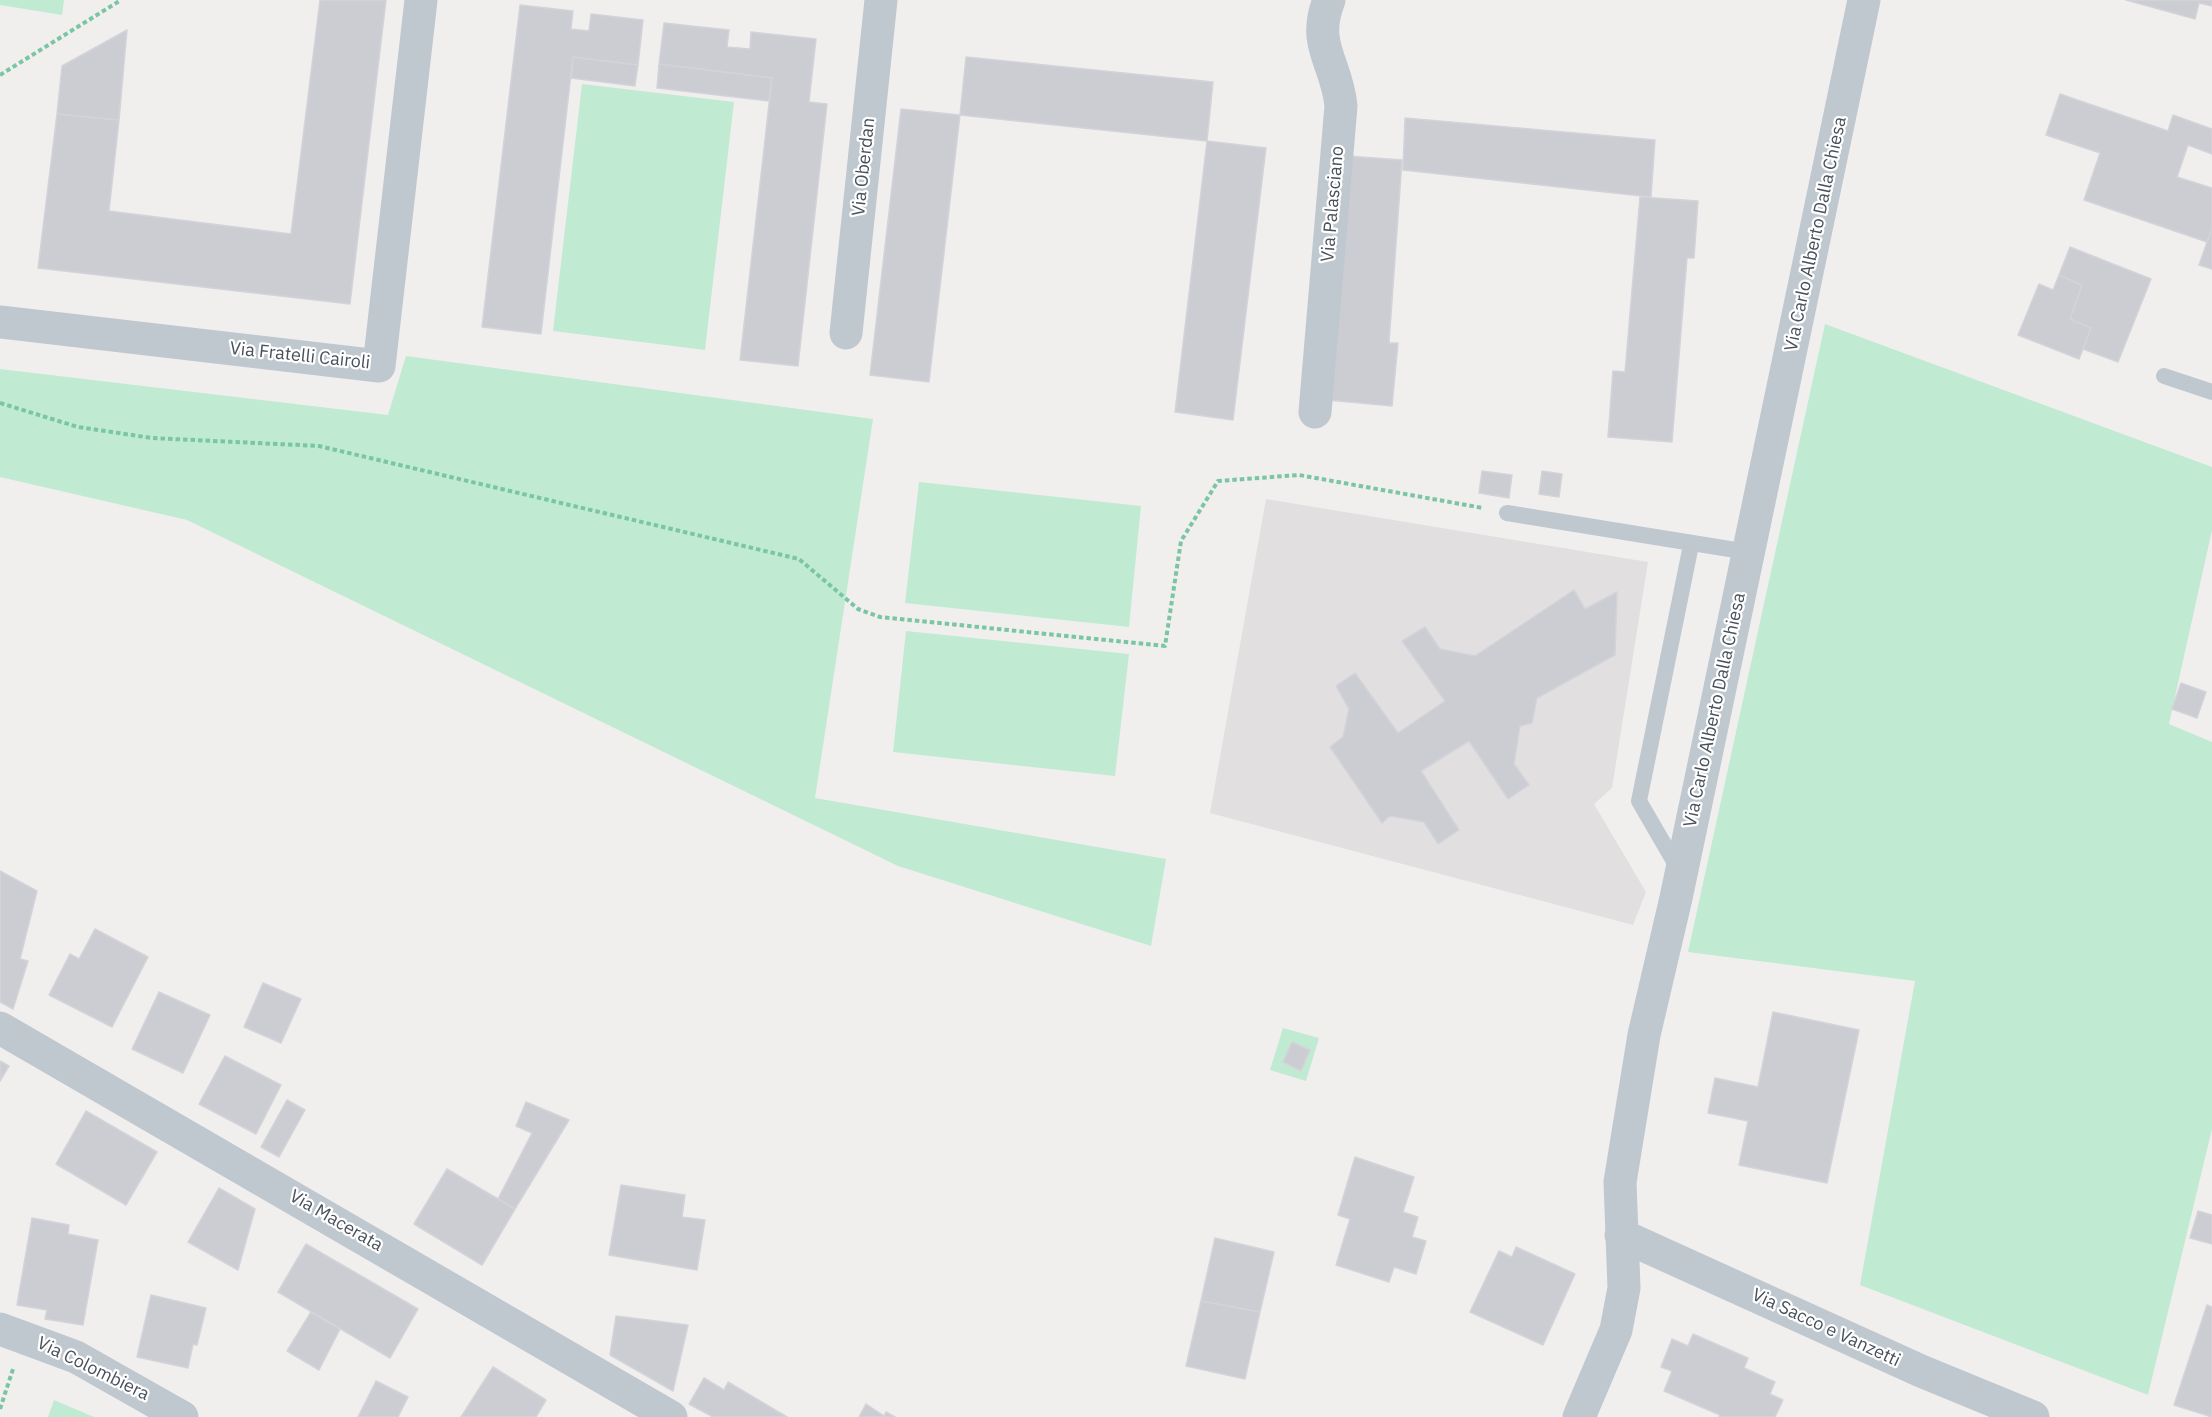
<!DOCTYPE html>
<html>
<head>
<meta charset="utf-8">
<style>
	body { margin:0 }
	canvas { display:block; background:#f1eeee }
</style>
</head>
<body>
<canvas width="2212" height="1417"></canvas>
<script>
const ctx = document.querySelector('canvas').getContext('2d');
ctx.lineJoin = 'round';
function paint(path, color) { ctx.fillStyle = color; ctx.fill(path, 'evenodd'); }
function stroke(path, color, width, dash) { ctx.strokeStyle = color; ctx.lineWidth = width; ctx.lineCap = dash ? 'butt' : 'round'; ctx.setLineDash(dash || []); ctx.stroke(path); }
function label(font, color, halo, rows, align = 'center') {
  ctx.font = font + ' "IBM Plex Sans",sans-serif'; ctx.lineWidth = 4.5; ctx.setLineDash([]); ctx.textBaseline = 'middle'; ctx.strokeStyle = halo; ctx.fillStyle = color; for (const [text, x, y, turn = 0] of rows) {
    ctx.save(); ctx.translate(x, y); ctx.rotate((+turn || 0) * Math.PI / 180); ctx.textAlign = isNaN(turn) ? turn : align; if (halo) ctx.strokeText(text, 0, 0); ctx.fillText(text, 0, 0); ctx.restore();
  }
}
paint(new Path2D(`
	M1266,499L1648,562L1612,788L1594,804L1646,892L1633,925L1210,813Z`), '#e1dfdf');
paint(new Path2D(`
	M0,0H64L62,15L0,5Z
	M582,84L734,102L705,350L553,331Z
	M1825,324L2212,467V530L2169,724L2212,742V1129L2148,1395L1860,1285L1915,981L1688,952Z
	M406,356L873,419L815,798L1166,859L1151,946L898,866L187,520L0,477V369L388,415Z
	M919,482L1141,506L1129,627L905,603Z
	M906,631L1129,654L1115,776L893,752Z
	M1283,1028L1319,1038L1306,1081L1270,1070Z
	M54,1400L94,1417H48Z`), '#c0ebd2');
const building = new Path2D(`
	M320,0H386L350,304L38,268L57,114L119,120L109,211L291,234Z
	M2126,0H2212V6L2199,3L2195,19Z
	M520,5L573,11L571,29L589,31L591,14L643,20L638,65L573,57L541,334L482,327Z
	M664,23L729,30L727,47L750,49L751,32L816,39L809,102L827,104L798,366L740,360L772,78L659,64Z
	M127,30L119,120L57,114L62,66Z
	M573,57L638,65L635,86L571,78Z
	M966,57L1213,82L1207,141L960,115Z
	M659,64L772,78L769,101L657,88Z
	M2060,94L2168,131L2173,115L2212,129V154L2188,145L2177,177L2212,188V228L2207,242L2084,200L2100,153L2046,135Z
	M901,109L960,115L929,382L870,375Z
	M1405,118L1655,140L1651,197L1403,170Z
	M1207,141L1266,148L1233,420L1175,412Z
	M1348,156L1402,160L1389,343H1398L1392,406L1328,400Z
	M1640,197L1698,201L1694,258H1687L1672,442L1608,437L1613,371L1625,372Z
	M2212,228V269L2199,265Z
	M2070,247L2151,279L2118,362L2083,349L2091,328L2070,319L2082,285L2059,275Z
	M2059,275L2082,285L2070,319L2091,328L2079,359L2018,335L2039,284L2053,290Z
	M1482,471L1512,475L1509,498L1479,493Z
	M1542,471L1562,474L1559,497L1539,494Z
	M1574,590L1585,609L1617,592L1615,655L1537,698L1532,723L1520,726L1514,764L1529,785L1508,799L1469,741L1421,771L1459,830L1438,844L1424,822L1390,816L1382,823L1330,747L1343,737L1349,709L1336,686L1355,673L1398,733L1445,701L1402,641L1425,627L1440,649L1475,656Z
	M2181,683L2206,692L2197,718L2172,709Z
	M0,871L37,891L20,959L28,961L13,1009L0,1002Z
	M95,929L148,957L112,1027L49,995L70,954L79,959Z
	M263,983L301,999L281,1043L244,1027Z
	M159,992L210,1015L183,1073L132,1049Z
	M1773,1012L1859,1030L1827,1183L1739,1165L1748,1121L1708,1113L1715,1078L1758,1087Z
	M1292,1042L1310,1050L1301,1071L1283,1062Z
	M225,1056L281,1085L256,1134L199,1104Z
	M0,1061L9,1066L0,1081Z
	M287,1100L305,1110L279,1157L261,1147Z
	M526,1102L569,1120L515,1209L498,1199L532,1133L516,1126Z
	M86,1111L157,1152L126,1205L56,1164Z
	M1355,1157L1414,1177L1403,1212L1418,1217L1412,1237L1426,1241L1416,1274L1394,1267L1389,1282L1336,1265L1350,1219L1338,1215Z
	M447,1169L515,1209L482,1265L414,1224Z
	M621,1185L685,1195L682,1217L705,1220L697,1270L609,1255Z
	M219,1188L255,1209L238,1270L188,1242Z
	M2198,1211L2212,1215V1244L2190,1238Z
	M32,1218L69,1225L68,1234L98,1240L83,1325L45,1319L47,1310L17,1305Z
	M1215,1238L1274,1252L1260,1312L1201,1301Z
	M306,1244L418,1309L390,1358L278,1292Z
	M1516,1247L1575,1274L1543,1345L1470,1312L1499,1251L1512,1257Z
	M151,1295L206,1308L197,1345L193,1344L188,1368L137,1357Z
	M1201,1301L1260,1312L1245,1379L1186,1366Z
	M2207,1305L2212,1307V1417L2174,1405Z
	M311,1312L340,1329L319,1370L287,1351Z
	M616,1316L688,1325L673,1391L610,1355Z
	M1693,1334L1748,1358L1744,1368L1775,1382L1770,1394L1783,1400L1775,1417H1719L1720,1415L1664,1391L1672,1371L1661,1367L1672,1339L1688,1346Z
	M493,1367L546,1400L536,1417H461Z
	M704,1378L724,1390L728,1382L787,1417H713L689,1404Z
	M376,1381L408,1397L398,1417H358Z
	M866,1404L884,1416L886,1412L895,1417H859Z`);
paint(building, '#cccdd2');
stroke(building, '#d3d4d9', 1.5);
stroke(new Path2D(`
	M0,75L121,0
	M0,403L78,427L152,438L319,446L799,559L858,609L880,617L1165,646L1181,541L1218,481L1299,475L1483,508
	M0,1409L13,1369`), '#7ac6a4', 4, [4.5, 3]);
stroke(new Path2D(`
	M2164,376L2212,392
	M1507,513L1748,552
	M1679,870L1639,801L1691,545`), '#c0c8cf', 16);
stroke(new Path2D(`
	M0,322L379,366L421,0
	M846,333L881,0
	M1315,412L1341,106C1337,62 1311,46 1329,0
	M0,1028L671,1417
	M1621,1235L1921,1371L2033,1417
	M0,1329L76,1357L182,1417
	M1579,1417L1616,1330L1624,1288L1620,1182L1644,1035L1676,898L1864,0`), '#c0c8cf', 33);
label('18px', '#48505a', '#fff', [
	["Via Oberdan",864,167,-84],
	["Via Palasciano",1333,204,-85],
	["Via Carlo Alberto Dalla Chiesa",1816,234,-78],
	["Via Fratelli Cairoli",300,356,6],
	["Via Carlo Alberto Dalla Chiesa",1715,710,-78],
	["Via Macerata",336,1221,30],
	["Via Sacco e Vanzetti",1826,1328,25],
	["Via Colombiera",93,1369,26]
]);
</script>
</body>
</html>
